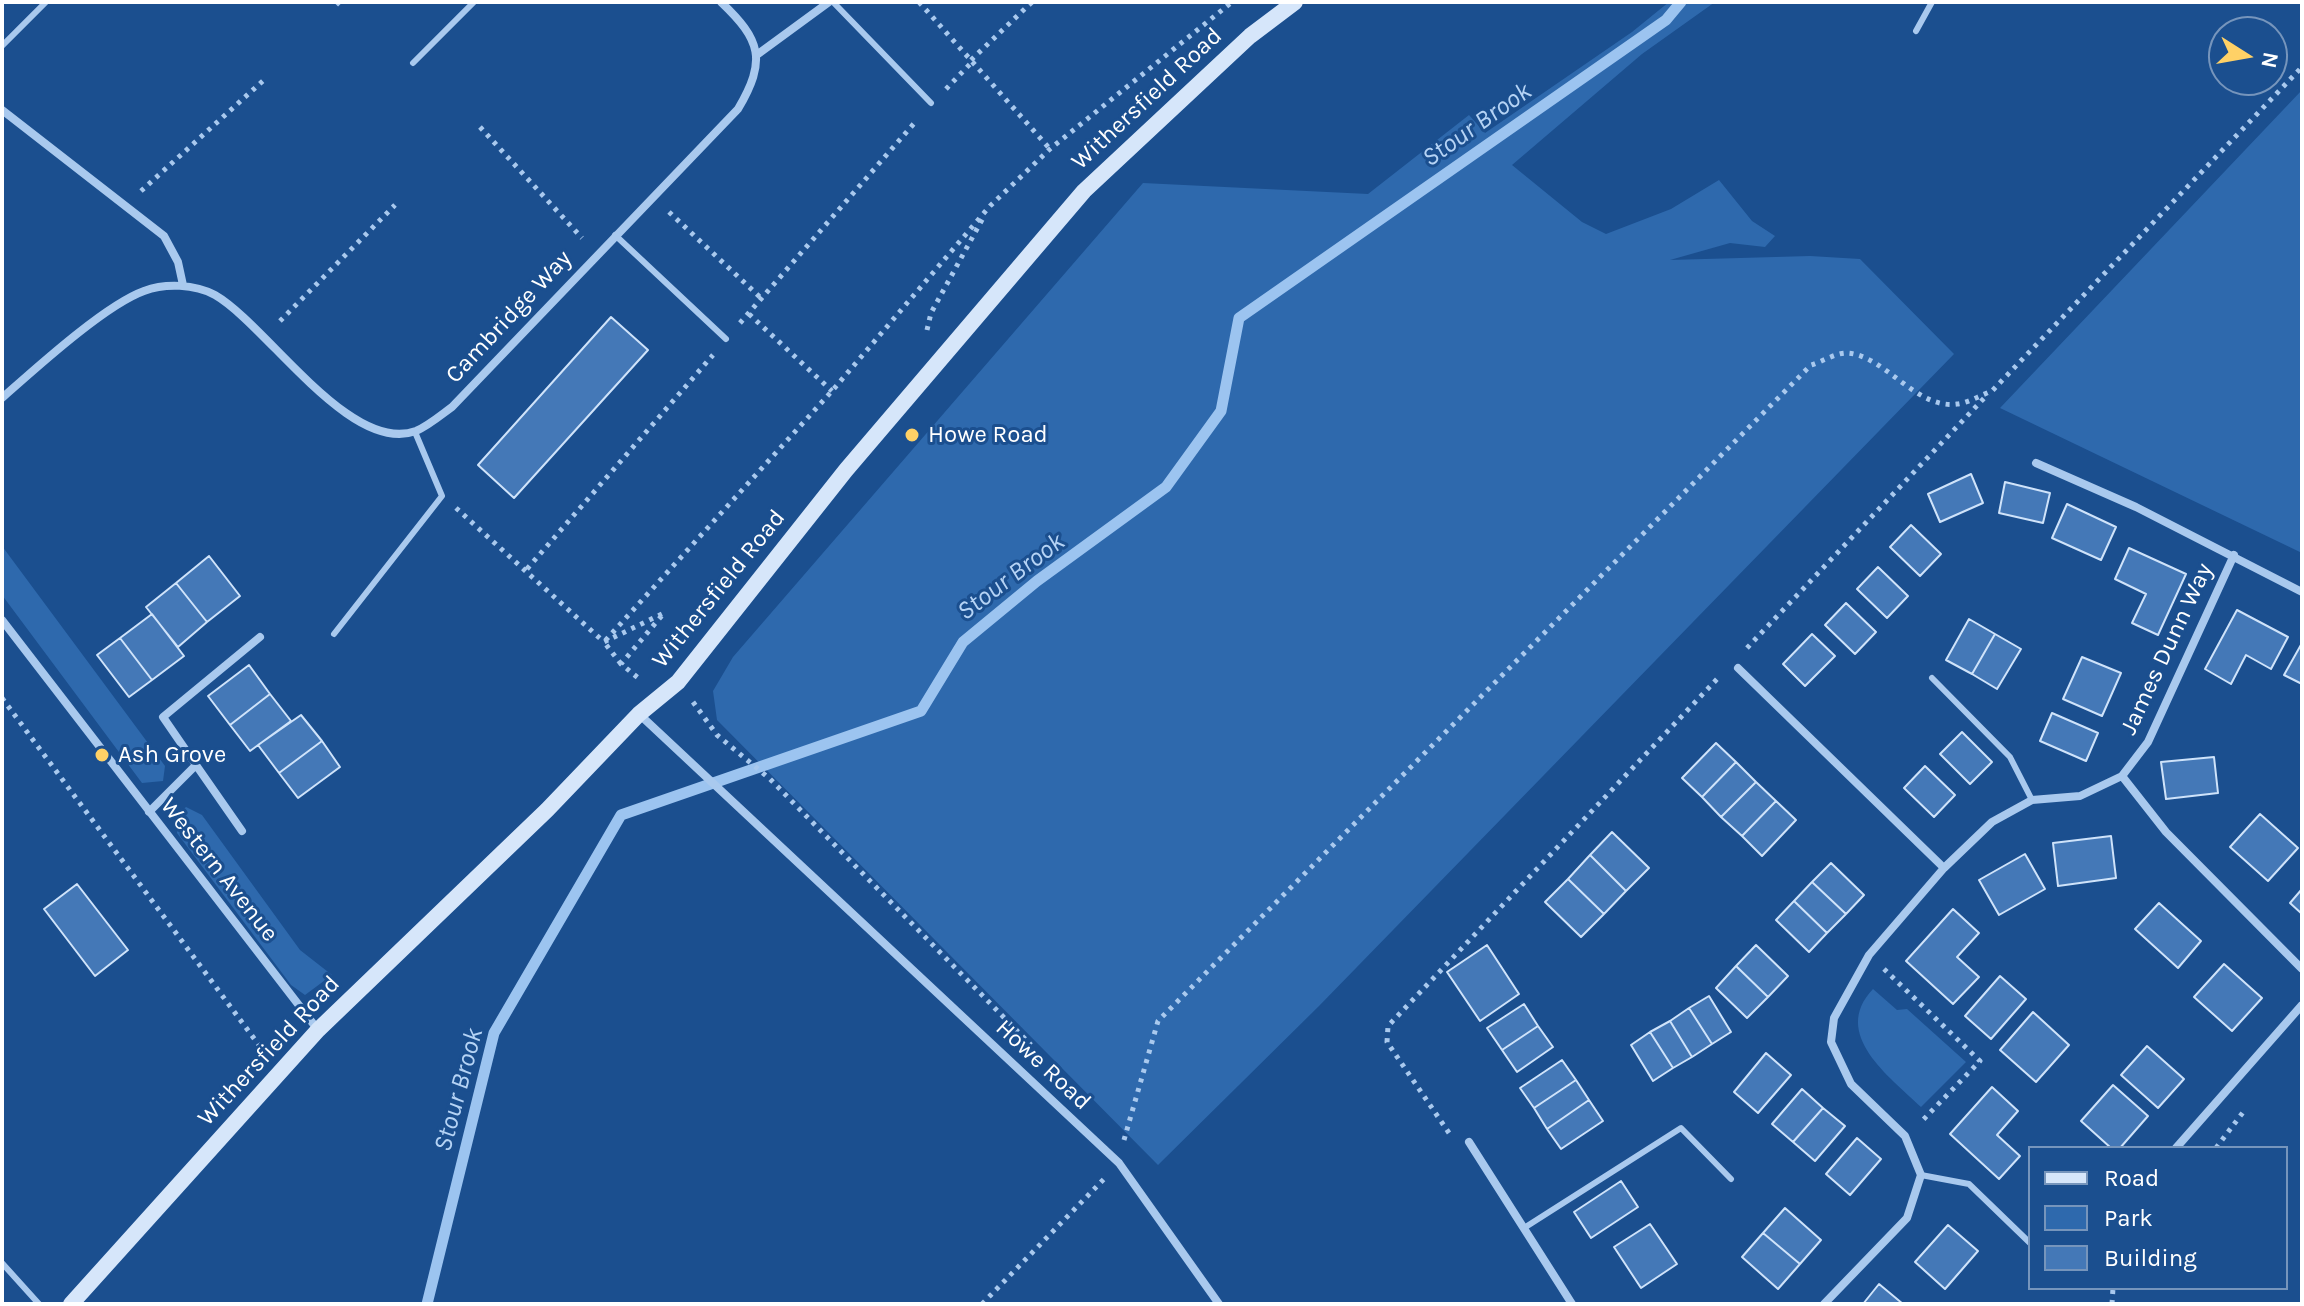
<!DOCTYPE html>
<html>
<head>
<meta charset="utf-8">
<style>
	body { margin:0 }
	#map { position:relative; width:2304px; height:1306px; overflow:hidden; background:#1b4f8f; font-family:Karla,sans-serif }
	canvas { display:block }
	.frame { position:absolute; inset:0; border:4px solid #fff; pointer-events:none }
	.legend { position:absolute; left:2028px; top:1146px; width:260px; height:144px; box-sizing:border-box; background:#1b4f8f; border:2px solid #7695bc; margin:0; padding:10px 14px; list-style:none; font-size:24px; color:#fff }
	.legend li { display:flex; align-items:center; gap:16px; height:40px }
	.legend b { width:40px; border:2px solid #7695bc }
	.north { position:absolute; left:2208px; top:16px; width:80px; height:80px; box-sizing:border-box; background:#1b4f8f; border:2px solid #7695bc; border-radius:50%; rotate:101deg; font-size:22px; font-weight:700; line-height:32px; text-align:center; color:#fff }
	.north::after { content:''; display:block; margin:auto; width:28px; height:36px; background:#ffd166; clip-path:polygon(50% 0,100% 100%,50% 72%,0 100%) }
</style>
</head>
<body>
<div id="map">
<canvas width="2304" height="1306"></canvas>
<div class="frame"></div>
<ul class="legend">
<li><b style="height:10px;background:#d6e6fa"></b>Road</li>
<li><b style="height:22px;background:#2e69ad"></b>Park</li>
<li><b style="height:22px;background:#4478b7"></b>Building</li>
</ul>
<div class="north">N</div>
</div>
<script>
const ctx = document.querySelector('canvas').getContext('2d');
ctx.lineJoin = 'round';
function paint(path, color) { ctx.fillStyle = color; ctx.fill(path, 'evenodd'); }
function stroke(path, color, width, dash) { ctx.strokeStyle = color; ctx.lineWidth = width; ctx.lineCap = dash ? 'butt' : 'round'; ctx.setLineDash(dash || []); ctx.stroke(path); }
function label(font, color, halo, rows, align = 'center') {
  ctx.font = font + ' Karla,sans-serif'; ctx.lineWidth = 6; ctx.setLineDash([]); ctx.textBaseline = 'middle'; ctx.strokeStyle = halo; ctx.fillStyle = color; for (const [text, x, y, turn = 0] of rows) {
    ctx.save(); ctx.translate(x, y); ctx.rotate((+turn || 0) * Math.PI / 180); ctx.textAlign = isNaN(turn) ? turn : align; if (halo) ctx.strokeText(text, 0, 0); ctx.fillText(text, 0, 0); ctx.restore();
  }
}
paint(new Path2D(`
	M1669,2H1715L1642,54L1512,165L1582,222L1606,234L1671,209L1719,180L1752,221L1775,236L1765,247L1730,243L1670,260L1810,256L1860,259L1954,354L1319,1006L1158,1165L717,720L713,691L733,657L1143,183L1368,194L1469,115L1485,133L1632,32Z
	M2302,90V553L2000,408Z
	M2,546L165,766L163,781L142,783L2,595Z
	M186,807L202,815L300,950L332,975L305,995L291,985L177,833L178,814Z
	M1873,989L1897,1010L1907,1009L1966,1062L1921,1107C1890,1077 1830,1034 1873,989Z`), '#2e69ad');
stroke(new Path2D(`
	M427,1304L494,1033L621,815L921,711L963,642L1037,581L1166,487L1221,411L1239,318L1666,20L1681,2`), '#9cc4f0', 11);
const building = new Path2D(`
	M611,317L648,350L514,498L478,465Z
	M1971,474L1983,503L1940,522L1928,494Z
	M2005,482L2050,493L2043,523L1999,513Z
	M2067,504L2116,527L2101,560L2052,538Z
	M1911,525L1941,554L1920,576L1890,547Z
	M2129,548L2186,574L2158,635L2132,623L2146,594L2115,579Z
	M209,556L240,596L207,622L176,583Z
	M1878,567L1908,596L1887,618L1857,589Z
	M176,583L207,622L178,647L146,607Z
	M1846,603L1876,632L1855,654L1825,625Z
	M2237,610L2288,637L2271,669L2246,655L2231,684L2205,669Z
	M152,614L184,656L152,680L120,638Z
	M1969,619L1995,634L1972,674L1946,660Z
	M1812,634L1835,656L1805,686L1783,664Z
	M1995,634L2021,649L1997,689L1972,674Z
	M120,638L152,680L129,697L97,655Z
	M2302,643V684L2284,675Z
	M2082,657L2121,673L2102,716L2063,699Z
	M249,665L270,694L230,725L208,696Z
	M270,694L291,721L250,751L230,725Z
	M2052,713L2098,733L2086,761L2040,741Z
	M301,715L322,741L279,773L258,745Z
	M1962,732L1992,762L1970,784L1940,754Z
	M322,741L340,767L298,798L279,773Z
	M1716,743L1736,762L1702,797L1682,778Z
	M2214,757L2218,793L2166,799L2161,762Z
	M1736,762L1756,782L1721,817L1702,797Z
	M1925,766L1955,795L1934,817L1904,788Z
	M1756,782L1776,801L1742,836L1721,817Z
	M1776,801L1796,820L1762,856L1742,836Z
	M2260,814L2298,848L2268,881L2230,847Z
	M1612,832L1649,868L1626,891L1590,855Z
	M2111,836L2116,878L2058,886L2053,843Z
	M2025,854L2045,889L1999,915L1979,880Z
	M1590,855L1626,891L1604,914L1568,879Z
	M1831,863L1864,895L1846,914L1812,882Z
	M1568,879L1604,914L1581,937L1545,902Z
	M1812,882L1846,914L1827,933L1794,901Z
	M77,884L128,950L95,976L44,909Z
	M2302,889V914L2290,903Z
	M1794,901L1827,933L1809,952L1776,920Z
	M2159,903L2201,941L2178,968L2135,929Z
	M1953,909L1979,933L1957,957L1979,977L1953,1004L1906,961Z
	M1487,945L1519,994L1480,1021L1447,972Z
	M1756,945L1788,976L1768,997L1736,966Z
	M2224,964L2262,998L2232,1031L2194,997Z
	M1736,966L1768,997L1747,1018L1716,988Z
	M2000,976L2026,999L1991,1039L1965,1016Z
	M1709,996L1731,1032L1712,1044L1689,1008Z
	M1524,1004L1538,1026L1502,1050L1487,1028Z
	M1689,1008L1712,1044L1692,1057L1670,1021Z
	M2033,1012L2069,1045L2036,1082L2000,1050Z
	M1670,1021L1692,1057L1673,1068L1650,1032Z
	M1538,1026L1553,1047L1517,1072L1502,1050Z
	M1650,1032L1673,1068L1653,1081L1631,1045Z
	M2147,1046L2184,1079L2158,1108L2121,1075Z
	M1766,1053L1791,1075L1758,1113L1734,1092Z
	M1562,1060L1576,1080L1534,1108L1520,1088Z
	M1576,1080L1589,1100L1547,1129L1534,1108Z
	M2113,1085L2148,1116L2120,1148H2111L2081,1121Z
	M1992,1087L2018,1111L1997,1135L2020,1156L1999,1179L1950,1134Z
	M1802,1089L1823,1108L1793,1142L1772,1124Z
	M1589,1100L1603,1121L1561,1149L1547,1129Z
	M1823,1108L1845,1126L1815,1161L1793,1142Z
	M1857,1138L1881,1159L1850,1195L1826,1174Z
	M1621,1181L1638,1207L1591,1238L1574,1212Z
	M1785,1208L1821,1240L1800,1264L1763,1233Z
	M1650,1224L1677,1264L1641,1288L1614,1247Z
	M1948,1225L1978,1251L1945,1289L1915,1262Z
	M1763,1233L1800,1264L1778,1289L1742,1257Z
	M1879,1284L1903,1304H1863Z`);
paint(building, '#4478b7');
stroke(building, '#cfe3fa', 2);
stroke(new Path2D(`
	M337,2L342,7
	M919,2L1050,149
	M971,60L1032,2
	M946,89L972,62
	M480,127L582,238
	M141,191L265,79
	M669,212L762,299
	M749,314L832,391
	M280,321L395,205
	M740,323L917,120
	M927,330L931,313L983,218
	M456,508L604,642L664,613L621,664L642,681
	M527,569L713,355
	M1747,648L1988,394
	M621,664L604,642L832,391L990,206L1050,149L1232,2
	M2,698L264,1052
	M693,702L717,735L770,779L1031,1045
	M1884,969L1980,1061L1921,1122
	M1449,1133L1387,1042L1388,1026L1718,678
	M1124,1140L1158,1021L1811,365C1821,362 1836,353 1846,353C1884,354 1916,410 1957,404C1968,403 1981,395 1992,391L2302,67
	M2216,1148L2244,1111
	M982,1304L1104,1179
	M2112,1304L2113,1288`), '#a9c9ee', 5, [4, 6]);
stroke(new Path2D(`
	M833,2L931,103
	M1916,31L1932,2
	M2,46L46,2
	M413,63L474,2
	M615,235L726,339
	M334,634L442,496L415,432
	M1932,678L2010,757L2032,800
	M1921,1175L1969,1184L2030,1243
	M1524,1228L1681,1128L1731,1179
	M2,1263L39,1304`), '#a9c9ee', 6);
stroke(new Path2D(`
	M758,54L829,2
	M2,110L164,236L178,262L183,285
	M2,398C35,369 105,305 144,291C165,283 195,284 215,295C267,325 350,455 416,431C428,426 441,415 452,407L738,109C767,60 761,40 721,2
	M2036,463L2136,507L2302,592
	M2,620L318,1030
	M1738,668L1944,868
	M639,714L1119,1163L1219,1304
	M196,765L242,831
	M2122,776L2166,832L2302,969
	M149,812L196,765L163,717L260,637
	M1469,1142L1572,1304
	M2176,1148L2302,1005
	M1824,1304L1907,1218L1921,1175L1905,1136L1851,1084L1831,1042L1834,1018L1869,955L1944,868L1992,822L2032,800L2080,796L2122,776L2148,742L2234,555`), '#a9c9ee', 8);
stroke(new Path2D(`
	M71,1304L318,1030L547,810L639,714L678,682L846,470L1084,191L1250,36L1295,2`), '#d6e6fa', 16);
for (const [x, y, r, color] of [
	[912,435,8,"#ffd166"],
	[102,755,8,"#ffd166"]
]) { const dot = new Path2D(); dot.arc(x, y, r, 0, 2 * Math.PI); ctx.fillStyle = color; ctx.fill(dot); stroke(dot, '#1b4f8f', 3); }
label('24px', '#fff', '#1b4f8f', [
	["Withersfield Road",1147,99,-43],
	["Cambridge Way",509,317,-47],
	["Withersfield Road",719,589,-51],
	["James Dunn Way",2167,649,-65],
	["Western Avenue",219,870,52],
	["Withersfield Road",269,1051,-47],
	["Howe Road",1043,1065,43]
]);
label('24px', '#fff', '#1b4f8f', [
	["Howe Road",928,435],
	["Ash Grove",118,755]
], 'left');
label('italic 26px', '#b5d3f5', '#1b4f8f', [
	["Stour Brook",1477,125,-35],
	["Stour Brook",1011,577,-37],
	["Stour Brook",459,1090,-75]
]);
</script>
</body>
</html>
